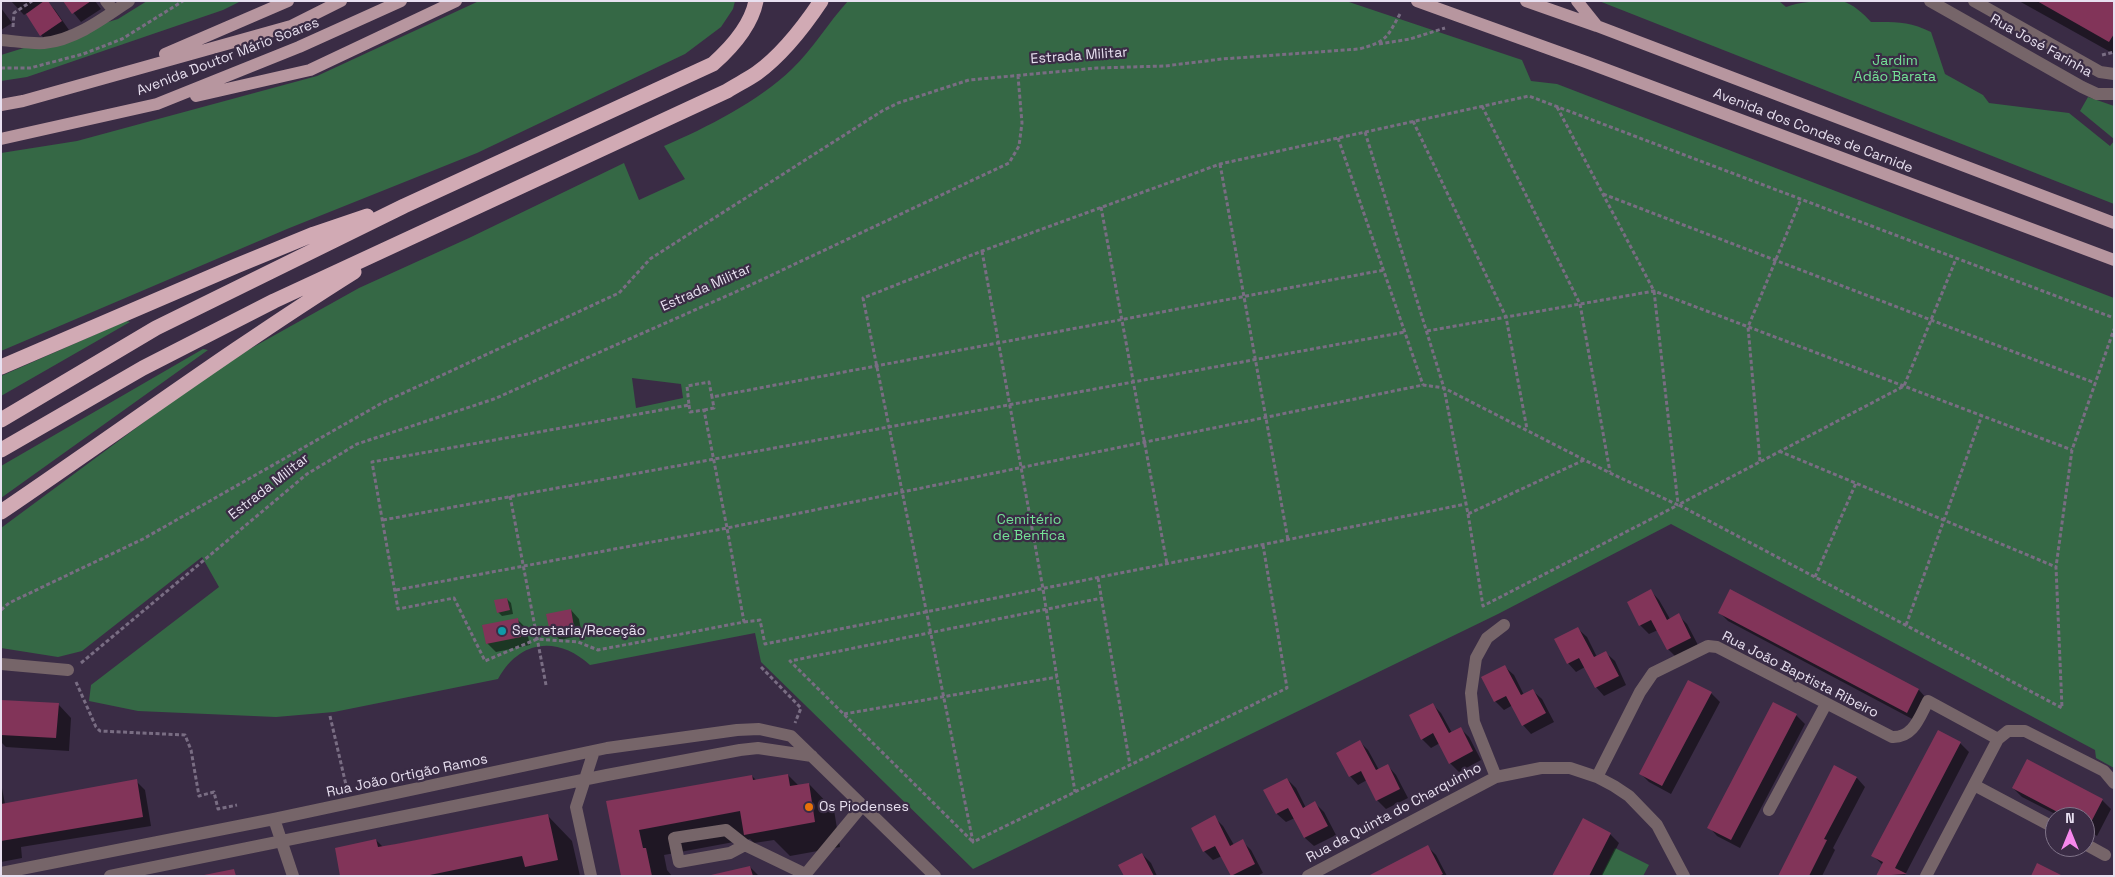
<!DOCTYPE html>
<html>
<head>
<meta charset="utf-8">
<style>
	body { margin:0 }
	#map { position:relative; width:2115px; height:877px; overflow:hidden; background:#3a2c45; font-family:"Space Grotesk",sans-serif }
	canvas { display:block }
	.frame { position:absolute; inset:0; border:2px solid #e8e0f0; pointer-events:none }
	.north { position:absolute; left:2045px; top:807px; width:50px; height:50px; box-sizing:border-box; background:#3a2c45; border:1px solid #807489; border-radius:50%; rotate:0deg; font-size:14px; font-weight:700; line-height:20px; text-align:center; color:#e8e0f0 }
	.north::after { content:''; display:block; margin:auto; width:18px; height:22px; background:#f688ed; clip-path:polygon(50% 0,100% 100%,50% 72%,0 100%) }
</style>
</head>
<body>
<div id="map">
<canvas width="2115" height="877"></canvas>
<div class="frame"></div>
<div class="north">N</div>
</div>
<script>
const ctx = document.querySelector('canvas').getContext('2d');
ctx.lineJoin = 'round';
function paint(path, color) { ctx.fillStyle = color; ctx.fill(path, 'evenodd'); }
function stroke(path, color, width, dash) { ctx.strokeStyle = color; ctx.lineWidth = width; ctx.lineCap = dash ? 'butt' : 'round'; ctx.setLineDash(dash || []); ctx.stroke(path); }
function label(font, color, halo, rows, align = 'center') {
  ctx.font = font + ' "Space Grotesk",sans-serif'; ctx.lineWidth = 4.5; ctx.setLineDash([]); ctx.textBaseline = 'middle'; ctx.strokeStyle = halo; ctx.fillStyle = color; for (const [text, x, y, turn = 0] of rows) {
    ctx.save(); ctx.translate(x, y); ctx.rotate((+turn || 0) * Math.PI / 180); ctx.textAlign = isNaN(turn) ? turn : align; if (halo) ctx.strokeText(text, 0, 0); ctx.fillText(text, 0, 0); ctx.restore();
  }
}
paint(new Path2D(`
	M147,1H241L223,10L27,77L1,81V55L118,19Z
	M479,1H735L733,9L721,27L685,54L477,153L287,229L1,351V153L77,141L317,76Z
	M848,1H1346L1522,60L1531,81L1557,84L2114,298V768L2096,758L2095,750L1671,524L1498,614L973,869L761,662L755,633L590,665C558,636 520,639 498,679L334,712L276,717L138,711L89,701L91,685L219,587L202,557L82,651L58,657L1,648V528L182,394L248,350L359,288L469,238L624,163L639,200L685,179L664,146C706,128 759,101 792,69C813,49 828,23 848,1ZM632,378L681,384L683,398L636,408Z
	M1599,1H1779L1786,7C1801,1 1826,0 1842,1C1853,4 1864,14 1871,22C1895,22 1909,21 1931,32L1945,74L1983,95L1989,103L2069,113L2110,146L2114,141V204Z
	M2088,97L2114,106V139L2080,111Z
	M126,321L130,322L1,396V376Z
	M203,349L208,350L1,498V466Z
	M1615,848L1649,865L1643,876H1601Z`), '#356845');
paint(new Path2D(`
	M11,1H47L55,10L69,30L50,44L41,35L27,13L24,15Z
	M64,1H95L101,9L81,22Z
	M2019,1H2114V54Z
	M1,8L12,23L1,30Z
	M1651,591L1659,600L1670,619L1678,615L1687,624L1699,647L1677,658L1668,649L1658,630L1649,634L1640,625L1628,602Z
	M1731,591L1919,690L1927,699L1916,721L1728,621L1720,613Z
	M507,599L511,603L513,614L502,616L498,612Z
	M571,610L579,619L582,635L560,640L551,631Z
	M517,619L526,628L530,645L496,652L487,643Z
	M1578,629L1587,637L1597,657L1606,653L1615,661L1626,685L1604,696L1596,687L1585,667L1576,672L1568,663Z
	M1505,667L1514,675L1524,695L1533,691L1542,699L1554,722L1531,734L1523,725L1513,705L1504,710L1495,701Z
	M1711,693L1720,702L1671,794L1649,782L1640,773Z
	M1,701L58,704L71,718L69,751L6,747L1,742Z
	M1432,704L1441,713L1452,733L1460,728L1469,737L1481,760L1459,772L1450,763L1440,743L1431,748L1422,739Z
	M1796,715L1805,724L1740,848L1717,836L1709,827Z
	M1360,742L1368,750L1379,770L1388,766L1396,775L1408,798L1386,809L1377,800L1367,780L1358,785L1350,776Z
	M1960,743L1969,752L1905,875L1907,876H1877L1883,865L1873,856Z
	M1834,767L1857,778L1865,787L1833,848L1835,850L1822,876H1779Z
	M788,775L799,786L809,784L834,810L840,847L790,856L774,840L754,843L750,839L664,855L667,870L672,876H622L607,802L752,776L756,780Z
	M1287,779L1296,788L1306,808L1315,803L1324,812L1336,835L1314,846L1305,838L1295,818L1286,822L1277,814L1265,790Z
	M136,781L145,790L151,826L21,847L22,858L1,862V783L5,804Z
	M2013,788L2102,800L2111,809L2097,836L2085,829V817H2061L2022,797Z
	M547,815L572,841L580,876H342L376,840L383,847Z
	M1214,817L1223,826L1234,845L1242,841L1251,850L1263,873L1257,876H1233L1222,856L1213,860L1204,851L1192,828Z
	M1610,834L1619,843L1602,876H1554Z
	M1427,846L1436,855L1447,876H1371Z
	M1142,854L1151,863L1157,876H1125Z
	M750,867L759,876H713Z`), '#0007');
paint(new Path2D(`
	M44,1H48L62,21L40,36L26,14Z
	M63,1H91L72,14Z
	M2037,1H2114V34L2109,42Z
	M1651,589L1667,620L1679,613L1691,638L1667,650L1651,620L1639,626L1627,602Z
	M1730,589L1919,689L1907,713L1718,613Z
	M507,598L510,610L497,613L494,600Z
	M571,609L574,627L550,632L546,614Z
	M518,618L521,637L486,644L482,625Z
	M1578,627L1594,657L1606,651L1619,676L1595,688L1579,658L1567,664L1554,639Z
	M1505,665L1521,695L1533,689L1546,713L1522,726L1506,696L1494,702L1481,677Z
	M1688,680L1712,692L1662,786L1639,774Z
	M1,700L59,703L56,738L1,735Z
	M1773,702L1797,714L1731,840L1707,828Z
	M1433,703L1449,733L1461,727L1473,751L1449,764L1433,733L1421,740L1409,715Z
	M1938,730L1961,742L1895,868L1907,874L1876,876L1883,862L1871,856Z
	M1360,740L1376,770L1388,764L1400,789L1376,801L1361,771L1349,777L1336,753Z
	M2027,759L2103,799L2088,828L2085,826V817H2067L2012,788Z
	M1834,765L1857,777L1824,839L1827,840L1809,876H1778Z
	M788,774L790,786L809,783L815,822L744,835L740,811L639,830L643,848H646L652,876H621L606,801L752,775L753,780Z
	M1287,778L1303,808L1315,801L1328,826L1304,838L1288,808L1276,814L1263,790Z
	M137,779L143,817L1,841V804Z
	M548,814L558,860L525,867L522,856L425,876H340L335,848L376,839L378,847L396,844Z
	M1215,815L1230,846L1243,839L1255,864L1231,876L1215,846L1203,852L1191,828Z
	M1583,818L1611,833L1589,876H1552Z
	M1428,845L1443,874L1439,876H1368Z
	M1142,853L1154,876H1124L1118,865Z
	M2037,863L2063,876H2031Z
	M750,866L753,876H711V875Z
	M234,869L236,876H204V875Z`), '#823459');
stroke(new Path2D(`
	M13,27L14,13L32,1
	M1379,44L1410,39L1445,28
	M2102,55L2114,52
	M1,68H30L83,54L122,39L183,1
	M1482,106L1580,304L1610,472
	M1557,107L1654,291L1678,504
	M1413,121L1506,317L1527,429
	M1365,132L1444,388L1468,514L1584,460
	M1338,138L1423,385
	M1220,164L1288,540
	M1603,194L2095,383
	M1101,207L1167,564
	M982,251L1043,589L1075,792
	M1427,331L1654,291L2072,450
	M689,405L690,412L704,410L727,528L1423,385L1444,388L1610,473L1678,505L1904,386L1956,259
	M704,410L714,408L712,397
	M1779,451L2056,567
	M1760,461L1748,327L1801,199
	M510,496L546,685
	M1679,505L2062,708L2056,567L2072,450L2114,329
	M1468,514L1483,606L1678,505
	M383,520L1405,332
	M1263,545L1287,688L973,842L863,298L982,251L1220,164L1529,96L2114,318
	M1815,577L1856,483
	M1098,578L1130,765
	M396,590L727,528L744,622L598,650L578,642L537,639L485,661L454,598L398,609L372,462L689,405L687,386L709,382L712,397L1384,270
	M1,610L9,603L143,539L382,403L619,293L650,259L882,111L898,103L969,80L1097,68L1165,66L1222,59L1359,49C1387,42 1387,37 1400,14
	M744,622L760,620L765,644L1466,504
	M1906,625L1982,415
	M81,663L307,474L357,444L494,399L740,290L1009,163L1019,146L1022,123L1018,76
	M761,667L801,708L795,723
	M76,682L96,727L100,731L185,735L191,750L199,796L214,792L218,809L237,805
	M844,714L1057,677
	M330,716L346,785
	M972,841L790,661L1102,598`), '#796d83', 3, [4, 2.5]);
stroke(new Path2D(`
	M106,1L114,11
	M1930,1L2082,87L2097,94H2114
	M1974,1L2093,68L2100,72L2114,74
	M1,40C15,41 30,44 44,43C75,40 104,18 129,1
	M1,664L68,670
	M1496,777L1474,722L1471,693L1476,658L1487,638L1504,625
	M1597,777L1640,692L1653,673L1708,646L1717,647L1892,737C1913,738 1919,718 1928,701L1998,739
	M1974,785L2055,828
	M1769,810L1826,704
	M274,819L293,876
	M2085,844L2105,855
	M745,845L730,853L679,862L674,838L726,830L745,845L805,874
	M1,873L274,819L607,748L737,730L759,729L791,736L935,876
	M110,876L607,775L740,750L758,748L812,756
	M591,876L576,807L594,751
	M804,876L862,806
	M1308,876L1496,777L1541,768H1570L1597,777L1614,786L1629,796L1657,825L1684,876
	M1926,876L1998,739L2008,731H2025L2104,771L2114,783`), '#766569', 12);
stroke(new Path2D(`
	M1417,1L1586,62L2114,260
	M1526,1L1597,26L2114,223
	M1577,1L1597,26
	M165,54L288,1
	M196,96L310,70L456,1
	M1,105L23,101L291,26L341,1
	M1,139L157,104L299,47L401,1`), '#b7969f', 12);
stroke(new Path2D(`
	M1,367L236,266L314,234L367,216
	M1,420L156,328L404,206L713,64C731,48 751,26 756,1
	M1,450L143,368L274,301L727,91C736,85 747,80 757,73C783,54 803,28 821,1
	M1,512C119,432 233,348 354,272`), '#d1aab4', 15);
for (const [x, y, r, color] of [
	[502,631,5,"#0f9aa8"],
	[809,807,5,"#e8710a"]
]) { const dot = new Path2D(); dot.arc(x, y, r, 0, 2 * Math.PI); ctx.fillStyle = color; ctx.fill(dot); stroke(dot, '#3a2c45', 2); }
label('14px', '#e8e0f0', '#3a2c45', [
	["Rua José Farinha",2041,46,29],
	["Estrada Militar",1079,56,-4],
	["Avenida Doutor Mário Soares",228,57,-21],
	["Avenida dos Condes de Carnide",1813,131,21],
	["Estrada Militar",706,288,-24],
	["Estrada Militar",269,487,-38],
	["Rua João Baptista Ribeiro",1800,675,27],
	["Rua João Ortigão Ramos",407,776,-12],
	["Rua da Quinta do Charquinho",1394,813,-28]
]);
label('14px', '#74e196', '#3a2c45', [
	["Jardim",1895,61],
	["Adão Barata",1895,77],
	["Cemitério",1029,520],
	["de Benfica",1029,536]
]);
label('14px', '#e8e0f0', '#3a2c45', [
	["Secretaria/Receção",512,631],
	["Os Piodenses",819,807]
], 'left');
</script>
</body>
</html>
